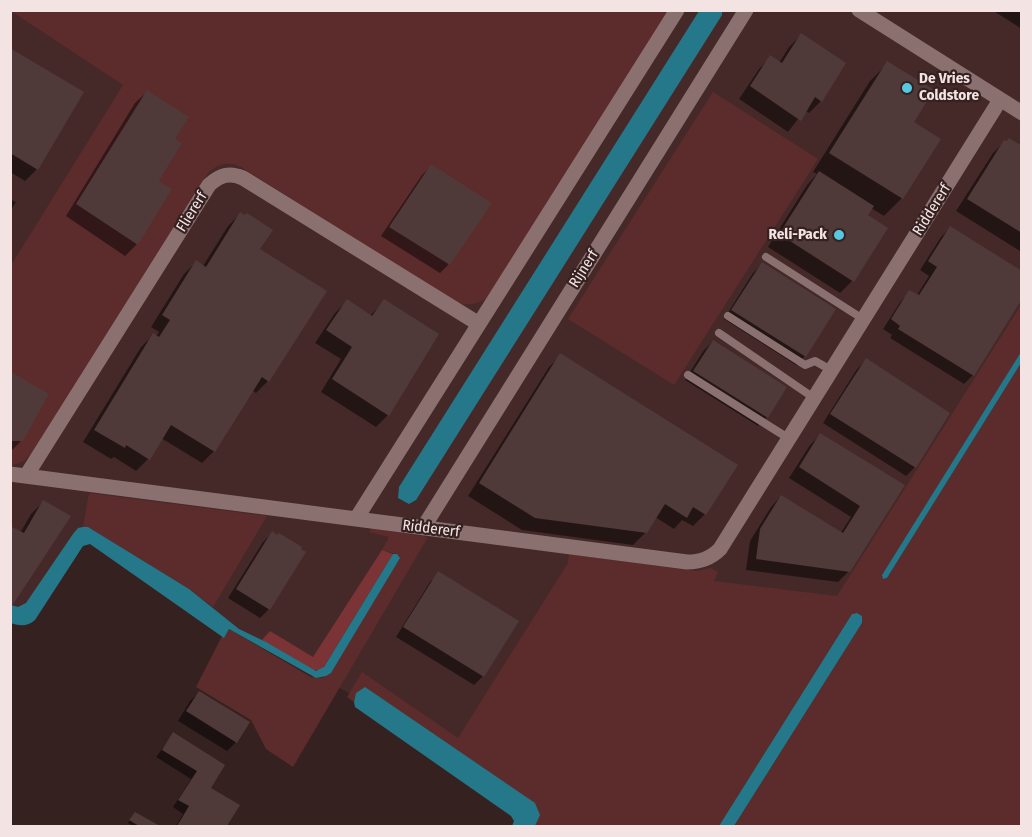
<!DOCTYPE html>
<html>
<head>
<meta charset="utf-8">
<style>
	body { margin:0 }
	#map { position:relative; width:1032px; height:837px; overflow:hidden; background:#362121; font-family:"Fira Sans Condensed",sans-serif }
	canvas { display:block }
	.frame { position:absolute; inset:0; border:12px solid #f3e4e3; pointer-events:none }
</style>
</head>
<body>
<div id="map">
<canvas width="1032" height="837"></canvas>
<div class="frame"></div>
</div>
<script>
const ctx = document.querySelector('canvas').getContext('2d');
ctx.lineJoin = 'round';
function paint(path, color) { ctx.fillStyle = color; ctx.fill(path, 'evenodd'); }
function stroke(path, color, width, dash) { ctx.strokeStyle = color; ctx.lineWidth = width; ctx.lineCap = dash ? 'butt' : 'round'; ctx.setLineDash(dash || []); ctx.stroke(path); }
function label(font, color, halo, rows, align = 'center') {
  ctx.font = font + ' "Fira Sans Condensed",sans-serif'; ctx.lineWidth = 4.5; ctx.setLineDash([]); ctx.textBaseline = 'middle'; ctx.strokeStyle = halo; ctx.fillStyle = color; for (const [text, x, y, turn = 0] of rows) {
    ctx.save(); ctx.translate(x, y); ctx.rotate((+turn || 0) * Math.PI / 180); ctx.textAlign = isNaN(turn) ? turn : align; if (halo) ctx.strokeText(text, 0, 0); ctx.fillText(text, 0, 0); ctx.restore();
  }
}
paint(new Path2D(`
	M10,11H1021V357L725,826H522L527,804L368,700L352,695L228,626L85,535L21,621L11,617Z`), '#452929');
paint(new Path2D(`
	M11,11H669L487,298C477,305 467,306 455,302L241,167C229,161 218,163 208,173L32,453L24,461L11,466L10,267L123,85Z
	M713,92L818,159L674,385L568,319Z
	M1021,305V352L882,575L885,579L887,578L1021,363V826H734L862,623V616L857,613L852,614L719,826H535L537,822L356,693L354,702L347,697L362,672L458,738L568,563L569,554L696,571L711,568L718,572L714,581L837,596Z
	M89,493L267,516L213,607L189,589L88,527H83Z
	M372,528L428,537L293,767L266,749L251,720L196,687L222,636L224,637L229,629L311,677L323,678L331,673L400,558L397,554L382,550L389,537L369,532Z`), '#5c2b2c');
paint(new Path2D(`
	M382,550L393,554L322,670H311L262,640L270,631L313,657Z`), '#7c3335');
paint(new Path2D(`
	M699,11H722V15L416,500L409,504L398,498L399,487Z
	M1021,352V363L887,578L883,579L882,575Z
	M83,527H88L189,589L239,629L266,642L316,671L324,667L393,554H397L400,558L331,673L326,676L316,678L229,629L224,638L90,544L83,546L35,620C27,627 20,626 11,623V605L18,607L26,603L73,534L78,528Z
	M857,613L862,616V623L734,826H719L852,614Z
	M365,687L535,803L540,815L535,826H512L514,821L511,816L355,707L354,702L356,693Z`), '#247889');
paint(new Path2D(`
	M992,10H1022V29Z
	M801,35L821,101L809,113L805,110L788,132L739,99L759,69L771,57L779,63L789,47Z
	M10,50L37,169L25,181L10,172Z
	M888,63L912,122L939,139L902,198L884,216L871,208L866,216L852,281L840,293L768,247L807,185L817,174L813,172L870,81Z
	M147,92L157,182L137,244L125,256L66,216L135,103Z
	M1005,141L1022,147V249L1020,251L956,211L993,153Z
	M431,166L449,264L440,273L381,236L422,175Z
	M10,199L16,202L10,212Z
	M240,214L258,250L325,292L268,381L256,393L252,390L214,451L202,463L161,438L148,459L136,471L114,457L111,459L83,442L141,347L153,335L156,337L159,332L151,327L184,274L196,262L203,266L228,226Z
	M950,228L973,375L964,384L890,338L892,335L883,329L901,301L910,292L917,295L929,276L920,270L941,237Z
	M762,264L805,356L796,365L724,319L753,273Z
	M347,301L370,316L384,301L437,334L388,415L376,427L321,392L341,359L315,343L335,313Z
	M713,341L785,387L767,417L758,426L685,380L704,350Z
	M561,355L736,465L705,514L693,526L682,520L674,529L655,517L646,532L633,545L522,530L468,496L549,367Z
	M866,360L915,467L906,476L823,423L857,369Z
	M10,373L22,440L10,452Z
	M820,435L903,486L849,571L838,582L746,570L750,541L771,507L781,496L840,534L851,517L789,478L810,445Z
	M43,502L10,604L20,533L31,514Z
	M272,533L269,609L260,618L228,598L263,542Z
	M439,573L483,676L474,685L396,637L430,582Z
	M199,693L236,742L227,751L178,721L190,701Z
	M174,734L209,788L238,806L225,826H176L183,814L173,807L191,779L156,757Z
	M132,816L147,820L143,826H133L128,823Z`), '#0007');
paint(new Path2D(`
	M801,33L846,63L822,102L815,97L801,121L750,86L770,55L782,63Z
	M10,48L84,92L38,170L10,153Z
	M887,61L934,90L914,122L941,139L903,199L829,153Z
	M147,90L189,117L175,139L182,143L159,181L172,189L138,245L76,204Z
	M1009,138L1022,146V233L967,199L1004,140L1007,141Z
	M431,164L492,203L450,265L389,227Z
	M819,171L874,206L868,215L888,228L854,282L779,234Z
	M240,212L245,215L247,213L273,230L260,249L327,291L269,382L262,377L215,452L171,425L150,460L126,445L125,448L94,430L153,333L159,337L170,320L162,315L196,260L206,267Z
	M950,226L1022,271V299L974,376L898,329L900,326L891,319L909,290L919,295L937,267L928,261Z
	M762,262L836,309L806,357L731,310Z
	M347,299L372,316L384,299L439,334L389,416L332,379L352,347L326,330Z
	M713,340L787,387L768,418L693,371Z
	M560,353L738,465L706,515L693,507L687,518L665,504L647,533L535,518L479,483Z
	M866,358L950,413L916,468L830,414Z
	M10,371L49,394L23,441H10Z
	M820,433L905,485L850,572L756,559L760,529L781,495L843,533L860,506L799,467Z
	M43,500L71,516L10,609V526L24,533Z
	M272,531L277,535L279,533L302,547L301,549L306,552L270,610L236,589Z
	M438,571L519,621L484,677L403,627Z
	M199,691L250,722L237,743L186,711Z
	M173,732L225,765L211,788L240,805L227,826H177L189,806L178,800L197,771L162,750Z
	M135,812L160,826H139L129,820Z`), '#503939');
stroke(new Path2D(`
	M766,257L863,319
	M728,316L805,365L815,361L831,370
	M719,333L814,398
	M688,375L788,438`), '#8a7170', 8);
stroke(new Path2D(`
	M859,10L1022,113
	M10,474L687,562C700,562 710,559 720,549L1000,100
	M26,476L209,185C220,175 229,172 243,178L479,324
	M356,519L677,10
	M423,528L746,10`), '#8a7170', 15);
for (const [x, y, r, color] of [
	[907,88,6,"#56c9e1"],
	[839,235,6,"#56c9e1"]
]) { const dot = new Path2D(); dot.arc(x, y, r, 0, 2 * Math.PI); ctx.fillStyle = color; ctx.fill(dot); stroke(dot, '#362121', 2); }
label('bold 15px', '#f3e4e3', '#362121', [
	["De Vries",919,79],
	["Coldstore",919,96],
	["Reli-Pack",827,235,"right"]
], 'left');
label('15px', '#f3e4e3', '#362121', [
	["Riddererf",932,210,-58],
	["Fliererf",192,212,-58],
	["Rijnerf",584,269,-58],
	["Riddererf",431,529,7]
]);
</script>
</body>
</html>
